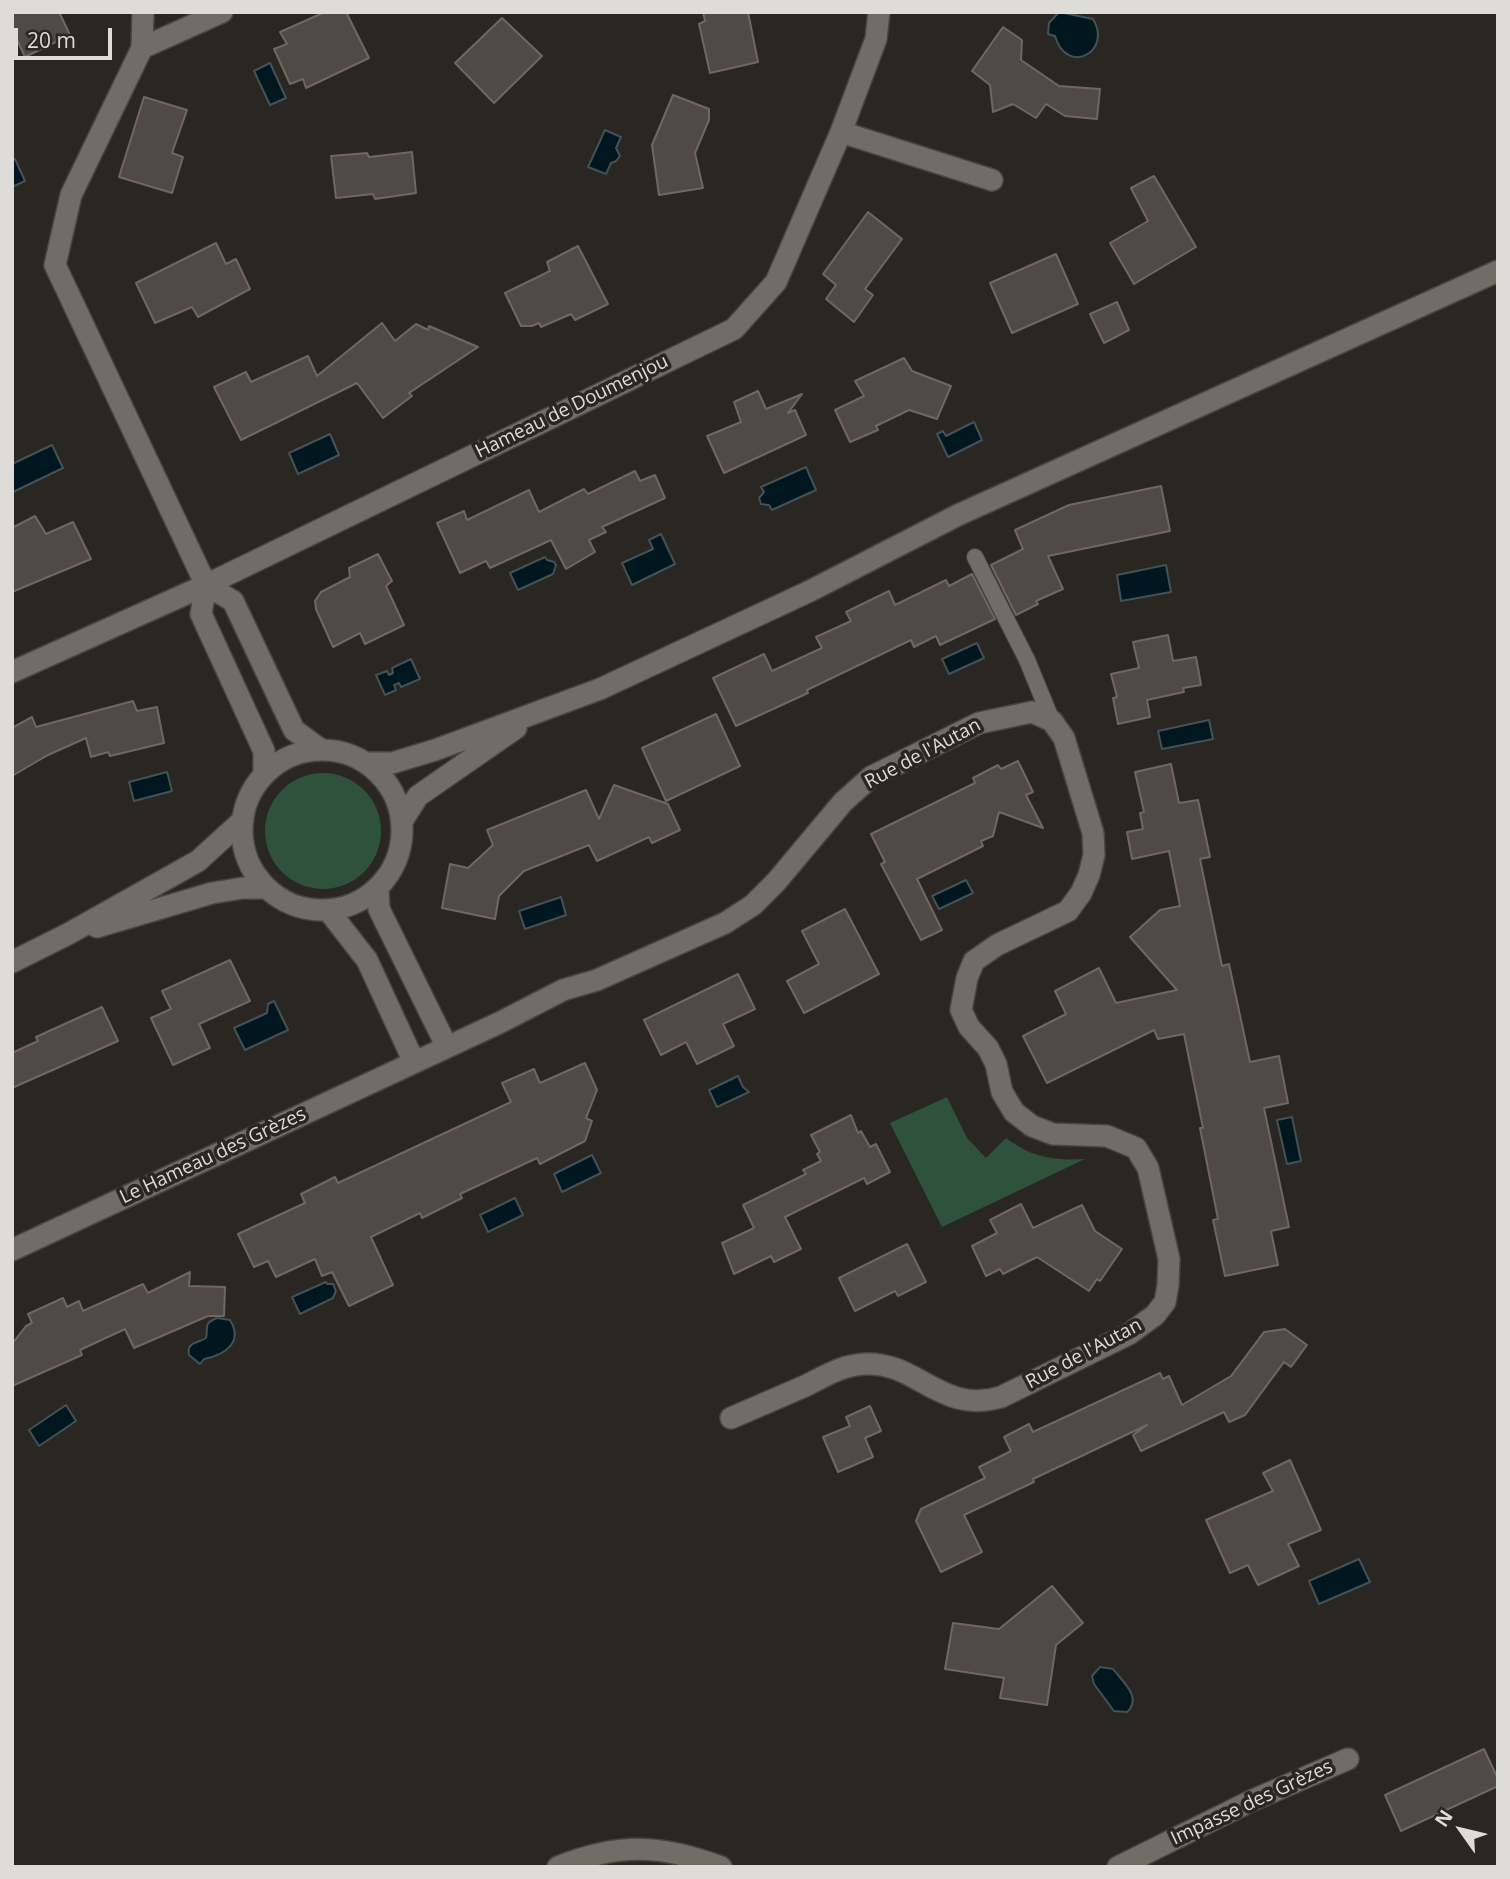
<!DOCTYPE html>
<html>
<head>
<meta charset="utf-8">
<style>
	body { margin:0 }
	#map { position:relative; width:1510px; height:1879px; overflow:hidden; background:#2a2722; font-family:"Open Sans",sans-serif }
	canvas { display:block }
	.frame { position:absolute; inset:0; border:14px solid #dddcd8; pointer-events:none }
	.north { position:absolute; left:1426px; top:1795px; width:70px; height:70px; -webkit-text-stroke:5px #2a2722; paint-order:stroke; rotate:304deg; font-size:19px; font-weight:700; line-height:28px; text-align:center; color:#dddcd8 }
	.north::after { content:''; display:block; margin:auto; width:24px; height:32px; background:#dddcd8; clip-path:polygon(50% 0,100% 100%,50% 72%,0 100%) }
	.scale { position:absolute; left:14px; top:28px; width:98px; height:32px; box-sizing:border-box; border:4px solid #dddcd8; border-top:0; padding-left:9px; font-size:21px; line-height:24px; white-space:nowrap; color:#dddcd8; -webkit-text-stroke:5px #2a2722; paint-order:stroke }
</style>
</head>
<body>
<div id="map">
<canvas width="1510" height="1879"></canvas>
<div class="frame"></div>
<div class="north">N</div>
<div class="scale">20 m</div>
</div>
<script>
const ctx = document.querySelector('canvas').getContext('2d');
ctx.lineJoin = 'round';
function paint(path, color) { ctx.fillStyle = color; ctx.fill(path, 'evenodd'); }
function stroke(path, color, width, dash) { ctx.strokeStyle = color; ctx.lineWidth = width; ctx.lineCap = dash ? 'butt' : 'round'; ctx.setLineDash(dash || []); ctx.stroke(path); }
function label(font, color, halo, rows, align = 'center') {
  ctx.font = font + ' "Open Sans",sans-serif'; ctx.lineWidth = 7; ctx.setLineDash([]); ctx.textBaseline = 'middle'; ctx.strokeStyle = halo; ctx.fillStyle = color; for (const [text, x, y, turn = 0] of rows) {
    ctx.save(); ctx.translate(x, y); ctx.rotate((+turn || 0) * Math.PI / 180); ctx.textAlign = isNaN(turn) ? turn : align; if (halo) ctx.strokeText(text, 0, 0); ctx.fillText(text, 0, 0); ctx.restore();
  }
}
paint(new Path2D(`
	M265 831a58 58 0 1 1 116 0a58 58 0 1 1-116 0Z
	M947,1097L967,1138L986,1158L1006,1138C1031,1157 1054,1161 1085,1159L942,1227L890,1123Z`), '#2f523d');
const water = new Path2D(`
	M1059,12L1093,19C1113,51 1067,77 1055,36L1048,34L1049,23Z
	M270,63L286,98L270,105L254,71Z
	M605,130L621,137L616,148L620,156L616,161L611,163L606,174L588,167Z
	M15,159L25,181L12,187V160Z
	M974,422L982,440L948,457L937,434L943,431L946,436Z
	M330,434L339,455L298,474L289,453Z
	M52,445L63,468L13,492L12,464Z
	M806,467L816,490L772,510L769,505L761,504L759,498L764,492L761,487Z
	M661,534L675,564L632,585L622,563L653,549L649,540Z
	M545,557L547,560L554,562L556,565L553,574L518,590L510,573Z
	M1166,565L1171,592L1121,601L1117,575Z
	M977,643L984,658L949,674L942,659Z
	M411,659L420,679L401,687L399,683L394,685L396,690L385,695L376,675L387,671L389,675L393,673L392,668Z
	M1209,720L1213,739L1162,749L1158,731Z
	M167,772L172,791L134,801L129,782Z
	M966,880L973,893L939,909L932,896Z
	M561,897L566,915L525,929L519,911Z
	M274,1001L288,1030L245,1050L234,1028L267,1013L268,1004Z
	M738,1076L743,1087L749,1092L717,1107L709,1090Z
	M1292,1117L1301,1161L1287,1164L1277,1120Z
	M592,1155L601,1173L562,1192L554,1174Z
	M515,1198L523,1215L488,1232L480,1215Z
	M326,1282L327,1284H333L336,1291L333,1298L300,1314L292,1297Z
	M217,1318L230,1320C244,1343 224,1355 204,1359L200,1364L189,1355C186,1342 198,1343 206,1338C209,1327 202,1324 217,1318Z
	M66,1405L76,1421L39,1446L29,1430Z
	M1359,1559L1370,1582L1319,1604L1309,1581Z
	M1100,1667L1113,1669C1122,1681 1143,1698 1127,1712L1114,1711L1094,1684L1092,1676Z`);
paint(water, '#00171f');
stroke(water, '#425256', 2);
const building = new Path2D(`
	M12,12H59L70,35L25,57L12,29Z
	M325,12H346L369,58L306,88L303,79L290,84L274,49L287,44L280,32Z
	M703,12H748L758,62L710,73L699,24L705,21Z
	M502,18L542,56L494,103L455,63Z
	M1003,27L1022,40L1021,60L1059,86L1100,89L1097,119L1065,116L1046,104L1036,118L1013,104L993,112L990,85L972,71Z
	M673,95L709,109V120L695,153L703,188L659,195L652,145Z
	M144,97L187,110L172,153L183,157L172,193L119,177Z
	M412,152L416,193L375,199L373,194L336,198L331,156L367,153L369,157Z
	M1154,176L1196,247L1134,284L1110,243L1148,221L1131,188Z
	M868,212L902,239L865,289L873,295L854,322L826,299L836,285L823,274Z
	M216,243L226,264L236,259L250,289L198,317L192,307L155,323L136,283Z
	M578,246L608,304L575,320L571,314L541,327L539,323L532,326H521L505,293L550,271L547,262Z
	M1056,254L1078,304L1012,333L990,283Z
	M1117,302L1129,330L1104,343L1090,314Z
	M382,323L395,341L416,324L428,330L429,326L478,347L409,393L412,396L383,418L357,383L241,440L214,387L246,372L251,382L308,356L317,376Z
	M904,358L912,371L951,386L937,419L909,410L876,426L878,430L850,442L835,410L864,396L855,381Z
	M758,391L766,409L802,394L788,413L795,410L806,435L724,473L707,436L741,422L734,402Z
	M635,471L640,481L655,475L665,498L602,527L606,532L589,540L595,552L566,569L551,540L490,568L486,561L460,573L437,523L464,511L467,520L529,490L539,512L584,489L588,494Z
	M1161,486L1170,531L1048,556L1063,589L1036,601L1038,604L1016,615L991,565L1023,549L1015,530L1069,505Z
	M35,516L46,534L73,522L91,559L12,592V528Z
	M378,554L392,581L386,586L404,625L365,644L360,633L333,647L316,609L315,601L321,592L350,577L349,568Z
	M972,574L995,619L940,645L936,636L914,647L911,640L807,690L808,693L736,726L713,678L764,654L772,671L822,648L816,637L851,621L846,612L889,591L895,605L946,580L949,586Z
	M1168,635L1173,661L1196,657L1201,685L1183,688L1184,692L1147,700L1150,717L1118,724L1113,698L1117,697L1111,674L1139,668L1133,642Z
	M133,701L137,711L157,707L164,743L110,756L108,752L91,757L86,738L48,755L12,776V728L32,717L36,727Z
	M716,714L740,766L666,801L642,748Z
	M1018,761L1033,792L1026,795L1043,828L999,812L993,836L981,841L983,846L917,879L942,930L921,940L881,864L885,862L871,834L975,783L973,778L998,765L1001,769Z
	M1171,764L1179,803L1198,800L1210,857L1200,859L1222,966L1229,964L1250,1062L1279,1056L1288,1103L1264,1108L1289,1227L1271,1231L1278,1265L1225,1276L1213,1220L1218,1219L1200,1128H1203L1184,1034L1158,1039L1154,1030L1047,1083L1023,1036L1066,1014L1055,991L1099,968L1116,1003L1177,990L1130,937L1160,910L1180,906L1169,851L1132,859L1127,832L1143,829L1140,813L1144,812L1135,772Z
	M614,785L668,804L680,830L652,843L649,837L597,861L589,845L524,871L499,896L495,919L442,908L450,864L468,868L493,845L487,830L586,790L599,819Z
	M845,909L879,974L804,1013L787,981L819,964L802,931Z
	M230,960L250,1001L199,1024L210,1048L173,1065L151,1018L171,1009L162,991Z
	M738,974L755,1009L723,1024L734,1046L697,1064L686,1042L661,1055L644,1020Z
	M102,1007L118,1041L12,1088V1053L38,1041L36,1037Z
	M585,1063L597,1090L586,1118L592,1121L585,1141L540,1164L537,1158L460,1194L462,1198L422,1218L420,1213L371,1237L393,1285L349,1306L332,1272L322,1276L315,1259L276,1277L268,1261L254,1267L238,1234L305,1203L301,1194L335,1177L338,1183L511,1102L502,1083L534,1069L540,1083Z
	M851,1115L858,1133L861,1131L870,1147L876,1144L890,1172L867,1184L864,1178L785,1217L801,1249L774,1262L771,1256L734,1274L722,1243L754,1228L743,1205L806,1174L803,1170L821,1161L817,1154L820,1152L811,1135Z
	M1021,1204L1033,1228L1082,1205L1095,1231L1122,1249L1100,1281L1097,1279L1089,1291L1037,1257L1003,1274L1000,1269L986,1276L972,1246L997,1233L990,1220Z
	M907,1244L926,1282L898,1296L895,1291L855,1311L839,1278Z
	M190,1272L189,1286L225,1287L224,1316H208L134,1348L125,1329L80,1350L82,1355L12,1386V1344L26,1326L32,1323L28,1314L63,1298L67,1307L79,1301L83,1311L143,1284L148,1293Z
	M1285,1329L1307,1345L1291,1367L1284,1362L1245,1415L1229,1422L1224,1412L1141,1451L1133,1435L1147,1425L1033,1479L1034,1482L964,1515L982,1552L941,1572L916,1521L921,1509L985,1478L979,1467L1011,1451L1004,1437L1029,1424L1033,1432L1160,1373L1163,1379L1169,1376L1182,1405L1231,1376L1264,1332Z
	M870,1406L881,1431L865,1438L873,1457L838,1472L823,1437L850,1426L846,1417Z
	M1290,1460L1321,1530L1288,1544L1299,1566L1258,1585L1248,1565L1230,1573L1206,1520L1273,1491L1263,1473Z
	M1052,1586L1083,1623L1056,1645L1047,1705L1000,1698L1004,1678L945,1669L953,1623L999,1629Z
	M1484,1749L1498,1779V1786L1401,1831L1385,1795Z`);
paint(building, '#504945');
stroke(building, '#6e6763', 2);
const lane = new Path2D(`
	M975,557L1027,660L1052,721`);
const street = new Path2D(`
	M143,12L142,48L71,195L55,265L206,585L233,601L294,730L320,749
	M142,48L222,12
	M841,132L992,180
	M206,585L201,614L264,751V774
	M12,672L206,585L734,329L776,282L841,132L876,39L879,12
	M378,888L379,909L447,1047
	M328,910L367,960L414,1062
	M12,1250L501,1022L563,990L597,980L725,923L753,905L776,882L843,802L871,777L979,723L1032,712L1052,721L1064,738L1093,833L1094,855L1089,875L1081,893L1068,911L997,945L974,961L967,978L961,1010L969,1027L988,1048L996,1064L1002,1092L1014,1112L1032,1126L1053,1134L1107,1136L1136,1148L1148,1168L1169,1259L1168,1285L1165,1302L1155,1315L1129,1334L1001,1397C941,1415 917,1361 865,1364C842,1365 825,1376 805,1386C780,1397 756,1407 731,1418
	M1118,1867L1251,1801L1348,1759`);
const secondary = new Path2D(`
	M242 830a80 80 0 1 1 160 0a80 80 0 1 1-160 0Z
	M368,763H392L435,750L600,689L810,591L958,515L1498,271
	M402,821L418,796L516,728
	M97,927L212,893L243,888H267
	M12,962L68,934L198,861L243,820
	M558,1867C618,1843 661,1844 721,1867`);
stroke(lane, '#474540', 18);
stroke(street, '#474540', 24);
stroke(secondary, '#474540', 24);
stroke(lane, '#6f6d66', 16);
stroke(street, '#6f6d66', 21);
stroke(secondary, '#6f6d66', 21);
label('19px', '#dddcd8', '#2a2722', [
	["Hameau de Doumenjou",572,407,-26],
	["Rue de l'Autan",923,754,-28],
	["Le Hameau des Grèzes",213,1156,-25],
	["Rue de l'Autan",1084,1354,-28],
	["Impasse des Grèzes",1252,1803,-25]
]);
</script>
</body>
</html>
